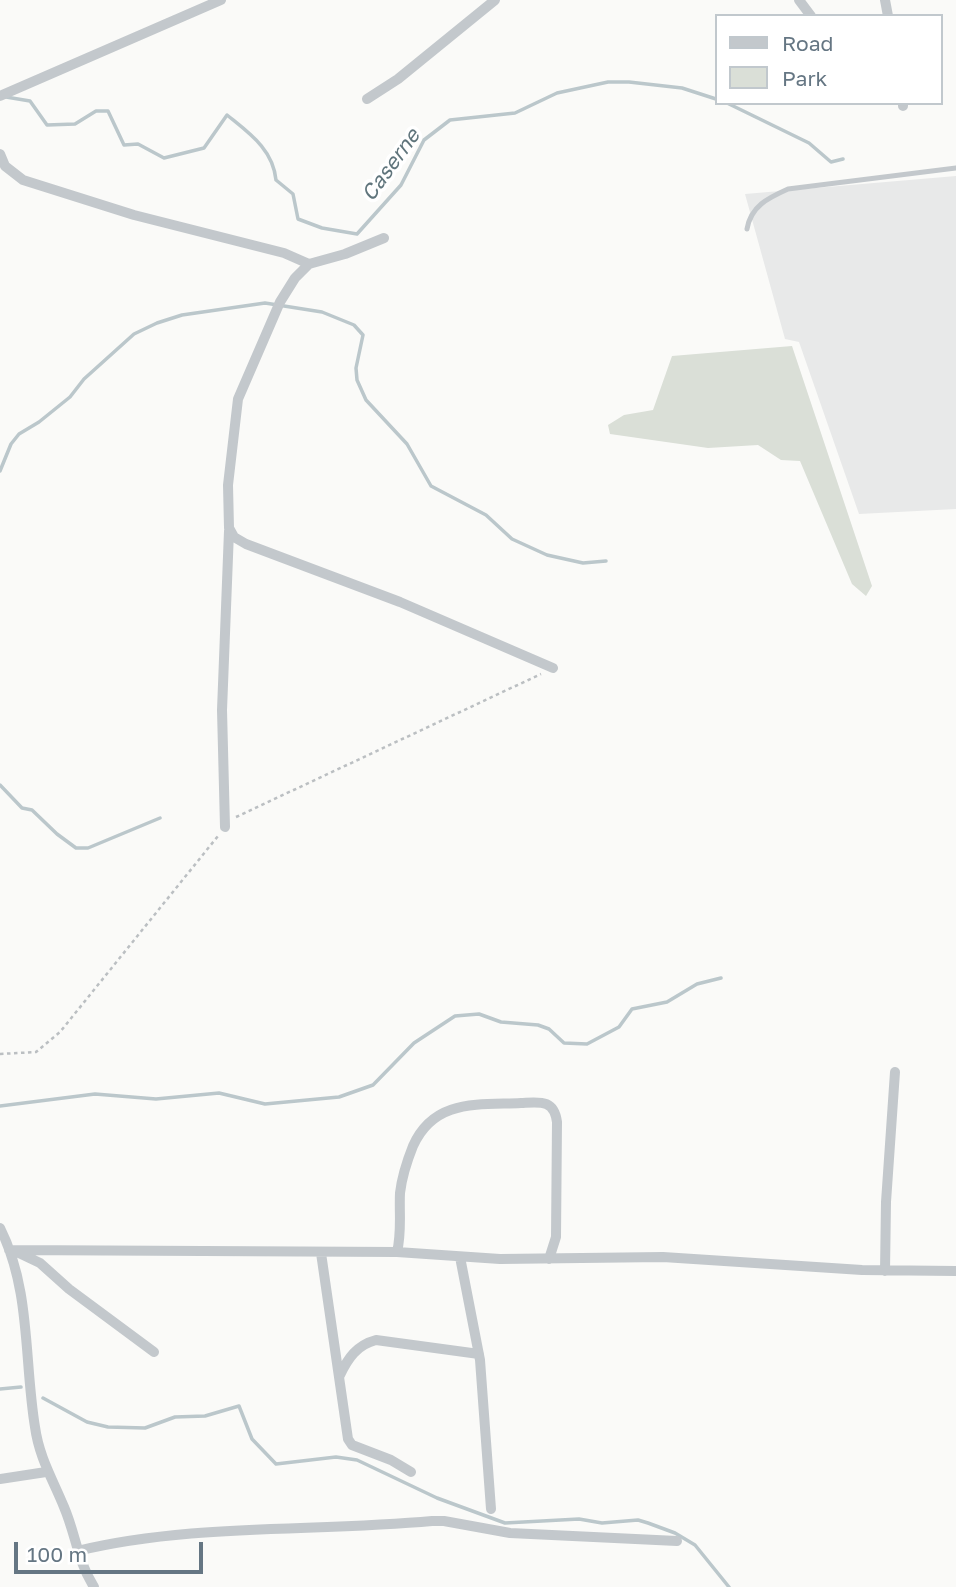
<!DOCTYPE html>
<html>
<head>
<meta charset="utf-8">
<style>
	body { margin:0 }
	#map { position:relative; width:956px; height:1587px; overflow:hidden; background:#fafaf8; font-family:"Golos Text",sans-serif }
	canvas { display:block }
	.legend { position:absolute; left:715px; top:14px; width:228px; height:91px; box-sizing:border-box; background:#fff; border:2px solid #c1c8cd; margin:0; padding:9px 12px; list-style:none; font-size:21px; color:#657683 }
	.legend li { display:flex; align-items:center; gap:14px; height:35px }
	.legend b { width:35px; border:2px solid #c1c8cd }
	.scale { position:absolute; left:14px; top:1542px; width:189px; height:32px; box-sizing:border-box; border:4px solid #657683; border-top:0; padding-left:9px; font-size:21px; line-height:24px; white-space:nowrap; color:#657683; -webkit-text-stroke:5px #fff; paint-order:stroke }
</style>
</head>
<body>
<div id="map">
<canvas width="956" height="1587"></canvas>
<ul class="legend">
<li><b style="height:9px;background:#c3c8cc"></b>Road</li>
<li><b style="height:19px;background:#dadfd7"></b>Park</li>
</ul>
<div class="scale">100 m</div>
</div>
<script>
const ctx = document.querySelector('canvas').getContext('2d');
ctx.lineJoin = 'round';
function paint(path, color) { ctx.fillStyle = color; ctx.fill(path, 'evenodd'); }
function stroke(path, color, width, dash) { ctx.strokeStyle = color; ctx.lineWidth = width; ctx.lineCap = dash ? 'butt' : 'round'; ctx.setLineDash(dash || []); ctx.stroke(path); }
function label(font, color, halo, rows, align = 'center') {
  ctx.font = font + ' "Golos Text",sans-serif'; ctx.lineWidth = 7; ctx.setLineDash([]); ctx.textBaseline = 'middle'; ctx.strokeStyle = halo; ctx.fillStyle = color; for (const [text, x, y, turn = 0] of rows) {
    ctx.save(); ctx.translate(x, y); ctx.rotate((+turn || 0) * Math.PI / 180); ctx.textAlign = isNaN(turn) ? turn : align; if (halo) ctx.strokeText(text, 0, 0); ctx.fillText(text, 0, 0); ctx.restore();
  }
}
paint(new Path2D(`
	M956,176V509L859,514L799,342L785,339L745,194Z`), '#e8e9e9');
paint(new Path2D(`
	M792,346L872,586L866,596L852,584L800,461L781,460L758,445L708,448L610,434L608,425L624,415L653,410L672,356Z`), '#dadfd7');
stroke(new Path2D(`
	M6,97L30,101L47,125L75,124L96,111H108L124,145L138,144L164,158L204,148L227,115C249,133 273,149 276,180L293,194L298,219L322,228L357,234L401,185L424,140L450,120L515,113L557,93L608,82H629L682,88L716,99
	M727,103L809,143L831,162L843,159
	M0,471L11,444L19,434L39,422L70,397L84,379L134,334L157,323L182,315L265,303L322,312L354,325L363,335L356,368L357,380L366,400L407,444L431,486L486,515L512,539L547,555L583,563L606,561
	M0,785L22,808L32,810L57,834L76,848H88L160,818
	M0,1106L95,1094L156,1099L219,1093L265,1104L339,1097L373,1085L414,1043L455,1016L479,1014L501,1022L538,1025L549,1029L564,1043L587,1044L619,1027L632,1009L667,1002L697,984L721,978
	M0,1389L21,1387
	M43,1398L87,1422L108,1427L145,1428L175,1417L205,1416L239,1406L252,1439L276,1464L336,1457L357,1460L437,1498L505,1523L579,1519L602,1523L638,1520L648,1523L675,1533L695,1545L729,1587`), '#bbc7cb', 3.5);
stroke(new Path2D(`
	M236,817L541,674
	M0,1054L36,1052L60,1032L218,836`), '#bbbfc2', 2.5, [3.5, 3.5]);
stroke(new Path2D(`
	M747,229C751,206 768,198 788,189L956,168`), '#c3c8cc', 5);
stroke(new Path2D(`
	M799,0L811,16
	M885,0L888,16
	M0,96L221,0
	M367,99L398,79L495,0
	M903,103V106
	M0,154L5,166L23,180L134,215L284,253L309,264L345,254L384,238
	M309,264L295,278L280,302L238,399L228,485L229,528L234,537L246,544L400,602L553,668
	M225,827L222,710L229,531
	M0,1228C31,1289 24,1361 35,1427C39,1457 53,1480 64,1507C76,1535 77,1560 94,1587
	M9,1250L397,1252L500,1259L663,1257L862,1270L956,1271
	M397,1252C402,1232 399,1213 400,1193C402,1176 407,1161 413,1146C434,1099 477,1105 521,1103C540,1102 554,1099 557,1122L556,1237L549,1259
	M19,1253L40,1263L69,1289L154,1352
	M321,1253L348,1439L352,1445L391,1460L411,1472
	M460,1257L480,1360L491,1509
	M885,1271L886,1202L895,1072
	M340,1375C348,1358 357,1345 376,1340L479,1354
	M0,1479L46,1472
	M77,1551C193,1523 314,1532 432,1521H444L510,1533L677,1541`), '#c3c8cc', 10);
label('italic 21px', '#60757c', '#fff', [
	["Caserne",391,165,-54]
]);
</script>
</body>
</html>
